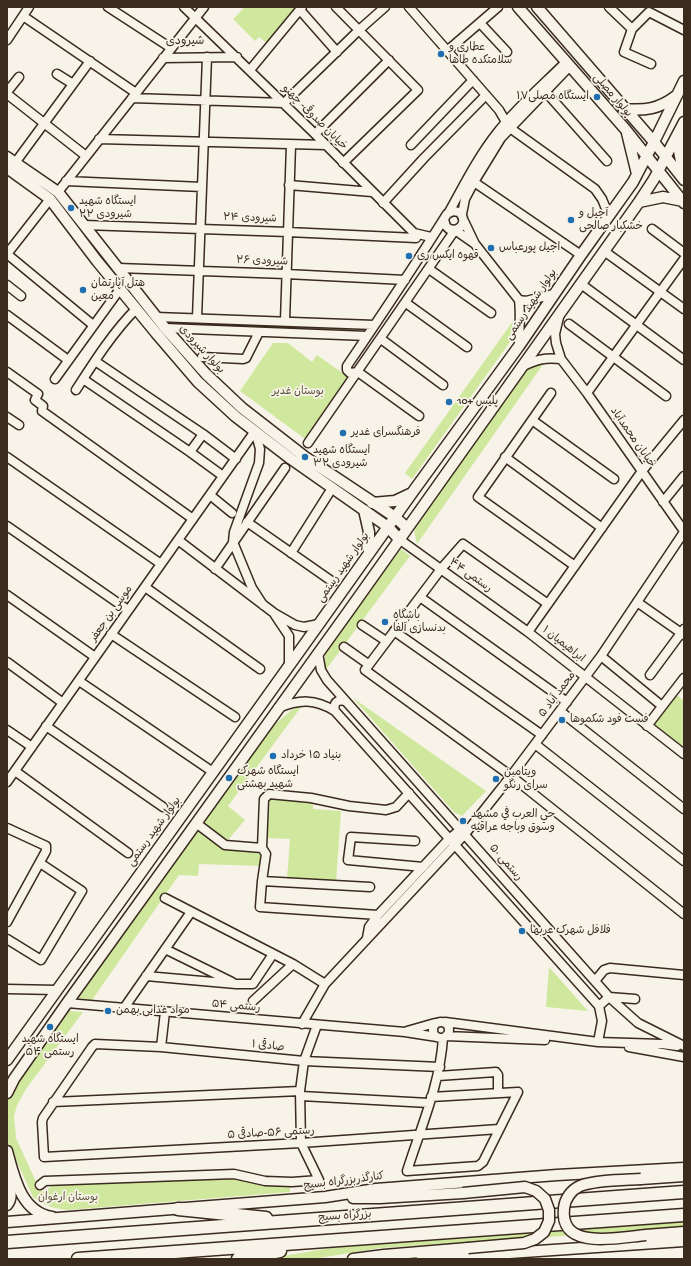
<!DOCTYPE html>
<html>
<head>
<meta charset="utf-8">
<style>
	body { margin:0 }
	#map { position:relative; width:691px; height:1266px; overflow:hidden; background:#f7f3e8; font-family:"Gochi Hand",sans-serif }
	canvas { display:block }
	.frame { position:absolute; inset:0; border:8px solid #3b2a1e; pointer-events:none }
</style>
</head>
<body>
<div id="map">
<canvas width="691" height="1266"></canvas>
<div class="frame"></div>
</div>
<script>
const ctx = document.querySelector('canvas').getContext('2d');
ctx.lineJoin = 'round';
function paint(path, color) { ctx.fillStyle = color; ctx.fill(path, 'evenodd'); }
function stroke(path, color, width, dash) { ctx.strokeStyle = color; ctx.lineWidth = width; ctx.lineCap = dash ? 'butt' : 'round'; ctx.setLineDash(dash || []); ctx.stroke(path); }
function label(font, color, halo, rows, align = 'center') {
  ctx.font = font + ' "Gochi Hand","Playpen Sans Arabic",sans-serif'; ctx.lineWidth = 3.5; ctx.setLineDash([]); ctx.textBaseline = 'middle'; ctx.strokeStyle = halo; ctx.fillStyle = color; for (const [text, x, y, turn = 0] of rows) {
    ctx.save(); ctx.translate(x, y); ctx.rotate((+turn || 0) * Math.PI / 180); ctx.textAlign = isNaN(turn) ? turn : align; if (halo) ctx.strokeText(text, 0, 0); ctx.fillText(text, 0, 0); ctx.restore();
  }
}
paint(new Path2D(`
	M245,7H299L267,43L259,37L255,41L233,19Z
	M513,321L510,342L412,479L405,473Z
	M273,343H288L312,362L317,355L348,377L308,441L240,391Z
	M544,363L417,544L414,530L527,368Z
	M401,549L410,556L325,671V650Z
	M677,695L684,701V747L654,724Z
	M353,698L486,791L462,816L454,812Z
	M301,707L228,806L245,820L221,848L260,850L261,866L199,864L198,876L179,875L92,1000L77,998L274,725L293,709Z
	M270,797L313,800V809L341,811L336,883L287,879L290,839L267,838Z
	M549,967L588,1011L546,1007Z
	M69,1011L83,1012L26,1089L17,1105L14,1116L16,1138L37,1184V1189L44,1192L52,1186L235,1177L290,1185V1192L67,1210C54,1208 44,1206 33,1197L7,1140V1102L17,1082Z
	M684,1222V1228L380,1248L313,1259H265L330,1248Z`), '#d0e89e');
const minor = new Path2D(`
	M108,7L171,48
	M184,7L315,134L414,233L431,237
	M336,7L418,90L343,163
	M409,7L499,110L506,122
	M609,7L632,29
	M300,10L337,52
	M23,16L136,93
	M480,23L507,52
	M7,40L29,7
	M447,51L498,7
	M163,58L237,57
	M651,64L624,52L632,29L649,12L684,30
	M250,70L302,7
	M57,74L73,84
	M545,91L607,161
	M7,92L19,77
	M7,94L86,156
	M132,98L284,103L359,30L385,7
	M510,128L595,189L602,199L609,216
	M315,134L389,60
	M99,139L326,145
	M411,145L473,80
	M15,163L90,61
	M66,181L202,187
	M474,182L581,255
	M289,185L372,192
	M58,192L204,7
	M383,203L424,158L486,95
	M449,212C464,185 478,157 497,133C517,107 543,85 566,62
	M462,214L465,199L474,182L501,138L570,66
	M445,217L444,220L446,226L449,229L455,230L475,244
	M464,221L475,244L519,300
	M84,225L288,232L416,238
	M652,229L684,253
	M604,251L684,309
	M7,254L93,325
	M7,254L50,199
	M118,268L286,274L405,280
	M429,269L491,313
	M581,284L684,360
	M7,285L21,296
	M406,303L467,347
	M7,315L68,360
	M156,317L374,325
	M559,317L555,334L556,343L561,359L587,393L684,531
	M197,318L207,57
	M285,321L291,145
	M569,324L666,396
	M165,328L367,336
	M381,339L443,385
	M519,346C519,330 521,315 519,300L526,301L554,294
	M202,357L243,359L246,358L259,332
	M95,361L203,434L236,459
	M521,367C536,360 544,357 561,359
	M7,372L38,394L35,400L43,406L42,411L193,519
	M358,372L419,416
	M55,379L120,289
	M83,379L190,452L223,476
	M76,390C94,362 113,332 136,309
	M551,393L478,497L575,566
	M587,393L684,259
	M7,417L19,425
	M532,420L614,479
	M255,431L260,449L259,463L234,532L233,542L252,588L263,605
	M308,443L455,230C464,227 466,219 459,212L453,211L447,214C415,265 381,316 347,366V370L350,373L358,372
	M190,452L203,434
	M7,457L161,564
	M505,457L602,528
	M210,495L232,513
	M663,502L684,476
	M247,522L333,582
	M7,526L128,610
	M399,539L528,632L684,754
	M178,540L274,613L295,625L304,627L319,624
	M291,553L329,493
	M215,569L285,468
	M145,587L260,669
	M7,595L95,657
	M420,597L567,702
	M637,602L684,635
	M548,604L463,544L441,569L365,670L511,776L684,914
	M275,615L289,636V664
	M362,625L386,641
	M394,631L542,735
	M528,632L642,471L684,420
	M111,634L235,717
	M344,647L368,664
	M318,653L321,670L327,680L609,997L638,1023L684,1046
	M601,656L662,706
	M7,662L63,703
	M650,675L684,629
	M79,681L213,772
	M278,708C300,699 315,699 335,711L599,1006L602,1021L598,1042
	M335,711C333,703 337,699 345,701
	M560,711L684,809
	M46,726L163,807
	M647,726L684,678
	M7,730L32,747
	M535,744L684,861
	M15,771L128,853
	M7,782L255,431
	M196,823L225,845L262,848L264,799L269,794L311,798L349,806L386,810L396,807L409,793
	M7,828L46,846V851L7,922
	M415,841L351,837L348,860L423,867
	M262,848L266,854L262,881L260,907L378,915
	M262,881L370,887
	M165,898L293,964L325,984
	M367,938L369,927L378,915L449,839L461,829L466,828
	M7,939L41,960L82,891L40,863
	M165,949L232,982
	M146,976L236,984H253L273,954
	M595,981L604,970L610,968L684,975
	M7,989L57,990
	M253,1001L293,964
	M67,1003L405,1032L437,1037
	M599,1006L609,997L635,999
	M124,1008L191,912
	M433 1030a8 8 0 1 1 16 0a8 8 0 1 1-16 0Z
	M445,1022L598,1042L662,1044L677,1046
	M302,1024L325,984L465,834L511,776L601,656L684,532
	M407,1031L435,1023
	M446,1036L545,1040
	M161,1047L165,1012
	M629,1047L684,1057
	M440,1067L304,1061L161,1047L95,1044L92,1047L43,1118L42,1122L44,1157L301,1143L499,1129
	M438,1076L496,1072L498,1075V1093
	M301,1096L429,1103
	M431,1097L518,1092L483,1162L478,1166L407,1171C421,1127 440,1084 443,1038
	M53,1102L300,1091
	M40,1185L45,1181L234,1174L265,1181L292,1182L319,1180L301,1143L300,1091L304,1061L317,1025`);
const major = new Path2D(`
	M518,7L626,130L684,203
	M537,7L654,142L684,180
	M624,109C645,111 659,109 676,96
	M627,133L637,174
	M679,134V151L684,176
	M7,157L58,192L165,328L206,374L242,408L305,457L395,517L407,528
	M7,168L50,199L97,261L156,333L198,382L235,416L291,459L388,527L399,539
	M639,202L663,197L683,201
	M372,503L395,501L410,494
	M364,510L369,532V554
	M7,1060L319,624L412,493L519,346L581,255L633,182L654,142L684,81
	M7,1093L14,1079L67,1003L348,612L639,202L654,179L684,122
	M7,1151C14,1177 21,1212 52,1217
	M7,1178C9,1187 14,1197 7,1205
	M641,1179L684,1176
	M353,1198H380L463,1193
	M7,1222L325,1197L376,1189L557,1175L684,1168
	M646,1235L684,1232
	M353,1259L384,1255L468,1248
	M422,1259L684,1241`);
const highway = new Path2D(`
	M178,1209L266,1218
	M7,1242L684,1192
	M78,1259L684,1215
	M238,1259L280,1251`);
stroke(minor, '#3b2a1e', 11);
stroke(major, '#3b2a1e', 13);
stroke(highway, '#3b2a1e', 15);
stroke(minor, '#f7f3e8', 8);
stroke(major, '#f7f3e8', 10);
stroke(highway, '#f7f3e8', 12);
const majorBridge = new Path2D(`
	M641,1179C624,1180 594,1180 580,1186C571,1190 565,1199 564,1208C559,1252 621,1237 646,1235
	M463,1193L525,1187L536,1191L545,1199L549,1210V1221L544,1232L535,1239L524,1243L468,1248`);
stroke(majorBridge, '#3b2a1e', 13, []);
stroke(majorBridge, '#f7f3e8', 10);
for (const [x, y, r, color] of [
	[441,54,4,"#1f6fb2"],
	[597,97,4,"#1f6fb2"],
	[71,208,4,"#1f6fb2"],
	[571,220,4,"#1f6fb2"],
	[491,248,4,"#1f6fb2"],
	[409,256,4,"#1f6fb2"],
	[83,290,4,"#1f6fb2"],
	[449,402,4,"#1f6fb2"],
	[343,433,4,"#1f6fb2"],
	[305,457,4,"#1f6fb2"],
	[385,622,4,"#1f6fb2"],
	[562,720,4,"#1f6fb2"],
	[273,756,4,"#1f6fb2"],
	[229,778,4,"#1f6fb2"],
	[496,779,4,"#1f6fb2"],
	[463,821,4,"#1f6fb2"],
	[522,931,4,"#1f6fb2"],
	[108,1011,4,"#1f6fb2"],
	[50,1027,4,"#1f6fb2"]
]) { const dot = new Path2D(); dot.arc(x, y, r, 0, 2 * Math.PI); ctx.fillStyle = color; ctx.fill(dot); stroke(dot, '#f7f3e8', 1.5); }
label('11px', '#3b2a1e', '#f7f3e8', [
	["عطاری و",449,48],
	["سلامتکده طاها",449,61],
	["ایستگاه مصلی۱۷",589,97,"right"],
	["ایستگاه شهید",79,202],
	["شیرودی ۲۲",79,215],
	["آجیل و",579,214],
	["خشکبار صالحی",579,227],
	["اجیل پورعباس",499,248],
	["قهوه ایکس ری",417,256],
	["هتل آپارتمان",91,284],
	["معین",91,297],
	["پلیس +10",457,402],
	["فرهنگسرای غدیر",351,433],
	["ایستگاه شهید",313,451],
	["شیرودی ۳۲",313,464],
	["باشگاه",393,616],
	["بدنسازی آلفا",393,629],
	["فست فود شکموها",570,720],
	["بنیاد ۱۵ خرداد",281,756],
	["ایستگاه شهرک",237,772],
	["شهید بهشتی",237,785],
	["ویتامین",504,773],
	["سرای رنگو",504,786],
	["حي العرب في مشهد",471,815],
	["وسوق وباجه عراقيه",471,828],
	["فلافل شهرک عربها",530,931],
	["مواد غذایی بهمن",116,1011],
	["ایستگاه شهید",50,1040,"center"],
	["رستمی ۵۴",50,1053,"center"]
], 'left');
label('11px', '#3b2a1e', '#f7f3e8', [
	["بولوار مصلی",612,96,49],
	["خیابان صدوقی- چهنو",314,118,45],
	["شیرودی ۲۴",250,219,2],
	["شیرودی ۲۶",262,262,2],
	["بولوار شهید رستمی",532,305,-56],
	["بولوار شیرودی",201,350,47],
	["خیابان محمدآباد",632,438,55],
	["بولوار شهید رستمی",344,568,-55],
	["رستمی ۴۴",470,576,36],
	["موسی بن جعفر",112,614,-55],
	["ابراهیمیان ۱",563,645,38],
	["محمد آباد ۵",558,695,-53],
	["بولوار شهید رستمی",155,832,-54],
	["رستمی ۵۰",505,863,49],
	["رستمی ۵۴",236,1007,5],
	["صادقی ۱",268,1047,6],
	["رستمی ۵۶-صادقی ۵",271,1134,-3],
	["کنارگذربزرگراه بسیج",344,1182,-7],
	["بزرگراه بسیج",345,1217,-4]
]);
label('11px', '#595038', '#f7f3e8', [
	["بوستان غدیر",298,392],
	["بوستان ارغوان",68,1198]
]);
label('12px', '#3b2a1e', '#f7f3e8', [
	["شیرودی",185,42]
]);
</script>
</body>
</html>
